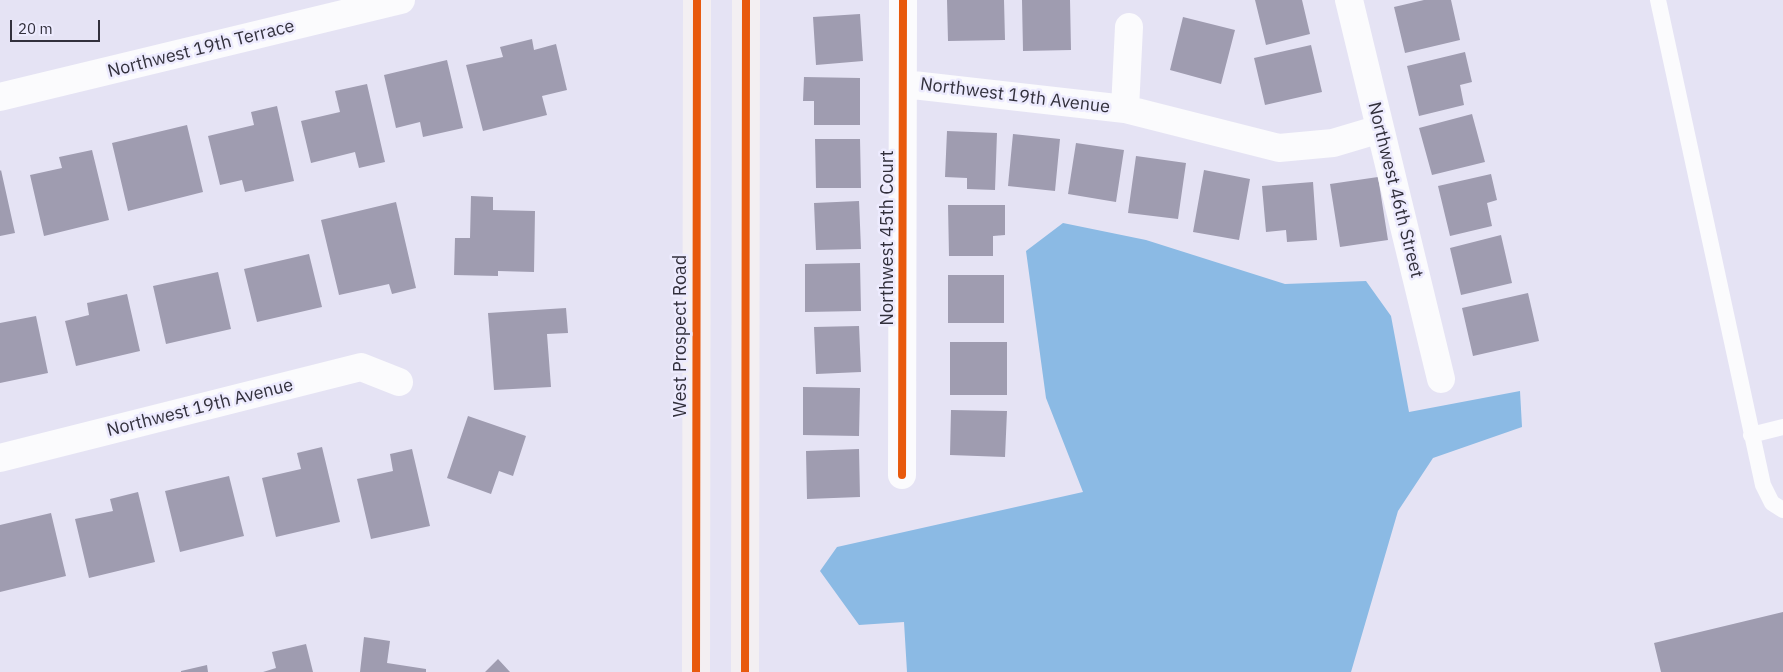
<!DOCTYPE html>
<html>
<head>
<meta charset="utf-8">
<style>
	body { margin:0 }
	#map { position:relative; width:1783px; height:672px; overflow:hidden; background:#e5e3f4; font-family:"IBM Plex Sans",sans-serif }
	canvas { display:block }
	.scale { position:absolute; left:10px; top:20px; width:90px; height:22px; box-sizing:border-box; border:2px solid #32303c; border-top:0; padding-left:6px; font-size:15px; line-height:18px; white-space:nowrap; color:#32303c; -webkit-text-stroke:4px #edebfe; paint-order:stroke }
</style>
</head>
<body>
<div id="map">
<canvas width="1783" height="672"></canvas>
<div class="scale">20 m</div>
</div>
<script>
const ctx = document.querySelector('canvas').getContext('2d');
ctx.lineJoin = 'round';
function paint(path, color) { ctx.fillStyle = color; ctx.fill(path, 'evenodd'); }
function stroke(path, color, width, dash) { ctx.strokeStyle = color; ctx.lineWidth = width; ctx.lineCap = dash ? 'butt' : 'round'; ctx.setLineDash(dash || []); ctx.stroke(path); }
function label(font, color, halo, rows, align = 'center') {
  ctx.font = font + ' "IBM Plex Sans",sans-serif'; ctx.lineWidth = 5; ctx.setLineDash([]); ctx.textBaseline = 'middle'; ctx.strokeStyle = halo; ctx.fillStyle = color; for (const [text, x, y, turn = 0] of rows) {
    ctx.save(); ctx.translate(x, y); ctx.rotate((+turn || 0) * Math.PI / 180); ctx.textAlign = isNaN(turn) ? turn : align; if (halo) ctx.strokeText(text, 0, 0); ctx.fillText(text, 0, 0); ctx.restore();
  }
}
paint(new Path2D(`
	M1063,223L1146,240L1285,284L1366,281L1391,316L1409,412L1520,391L1522,427L1433,458L1398,511L1351,672H907L904,622L859,625L820,571L837,547L1083,492L1046,398L1026,251Z`), '#8bbae4');
paint(new Path2D(`
	M947,0H1004L1005,40L948,41Z
	M1022,0H1070L1071,50L1023,51Z
	M1255,0H1302L1310,34L1266,45Z
	M1424,0H1451L1460,40L1405,53L1394,7Z
	M860,14L863,61L816,65L813,17Z
	M1183,17L1235,30L1221,84L1170,70Z
	M532,39L534,50L556,44L567,90L542,96L547,115L483,131L466,65L503,57L500,47Z
	M1311,45L1322,92L1265,105L1254,58Z
	M1465,52L1472,82L1460,85L1464,105L1419,116L1407,66Z
	M447,60L463,128L423,137L420,122L396,128L384,75Z
	M804,77L860,78V125H814V101H803Z
	M367,84L385,162L359,168L355,152L311,163L301,121L340,112L335,91Z
	M277,106L294,181L245,192L242,180L220,185L208,136L254,125L251,112Z
	M1472,114L1485,162L1432,175L1419,128Z
	M187,125L203,192L128,211L112,143Z
	M947,131L997,133L995,190L967,189V178L945,177Z
	M1013,134L1060,139L1055,191L1008,186Z
	M815,139H860L861,188H816Z
	M1076,143L1124,150L1116,202L1068,194Z
	M92,150L109,220L44,236L30,175L62,168L59,157Z
	M1136,156L1186,163L1178,219L1128,213Z
	M1,170L15,233L0,236V171Z
	M1204,170L1250,179L1239,240L1193,232Z
	M1491,174L1497,200L1487,203L1492,226L1450,236L1438,186Z
	M1378,177L1388,240L1340,247L1330,184Z
	M1313,182L1317,240L1287,242L1286,230L1266,232L1262,186Z
	M471,196L493,197V210L535,211L534,272L498,271V276L454,275L455,238H470Z
	M859,201L861,249L816,250L814,203Z
	M396,202L416,288L392,294L389,284L339,295L321,220Z
	M948,205H1005V235L993,236V256H949Z
	M1501,235L1512,283L1461,295L1450,248Z
	M309,254L322,307L257,322L244,269Z
	M860,263L861,311L805,312V264Z
	M218,272L231,329L166,344L153,286Z
	M948,275H1004V323H948Z
	M1528,293L1539,341L1473,356L1462,308Z
	M127,294L140,351L76,366L65,321L89,315L87,303Z
	M566,308L568,333L547,334L551,387L494,390L488,313Z
	M36,316L48,373L0,383V323Z
	M859,326L861,372L816,374L814,327Z
	M950,342H1007V395H950Z
	M803,387L860,388L859,436L803,435Z
	M951,410L1007,411L1005,457L950,455Z
	M468,416L526,436L513,476L499,471L491,494L447,478Z
	M322,447L340,522L276,537L262,478L301,469L297,453Z
	M412,449L430,526L371,539L357,479L393,471L390,454Z
	M859,449L860,497L807,499L806,451Z
	M229,476L244,536L180,552L165,491Z
	M138,492L155,562L89,578L75,519L113,511L110,499Z
	M51,513L66,576L0,592V525Z
	M1783,612V672H1661L1654,643Z
	M364,637L390,641L387,663L426,669V672H360Z
	M306,644L313,672H263L276,668L272,652Z
	M498,659L510,672H485Z
	M207,665L208,672H181V671Z`), '#9f9cb0');
stroke(new Path2D(`
	M1658,0L1763,485L1772,503L1783,510
	M1751,435L1783,427`), '#fbfbfd', 16);
stroke(new Path2D(`
	M1349,0L1441,379
	M1129,27L1125,109L1279,148L1333,143L1380,129
	M904,84L1125,109
	M0,97L401,0
	M0,458L361,367L399,382
	M902,475L903,0`), '#fbfbfd', 28);
stroke(new Path2D(`
	M696,672L697,0
	M745,672L746,0`), '#f3eff2', 28);
stroke(new Path2D(`
	M902,475L903,0
	M696,672L697,0
	M745,672L746,0`), '#e8590c', 8);
label('18px', '#32303c', '#edebfe', [
	["Northwest 19th Terrace",201,49,-14],
	["Northwest 19th Avenue",1015,96,7],
	["Northwest 46th Street",1395,190,76],
	["Northwest 45th Court",888,238,-90],
	["West Prospect Road",681,336,-90],
	["Northwest 19th Avenue",200,408,-14]
]);
</script>
</body>
</html>
